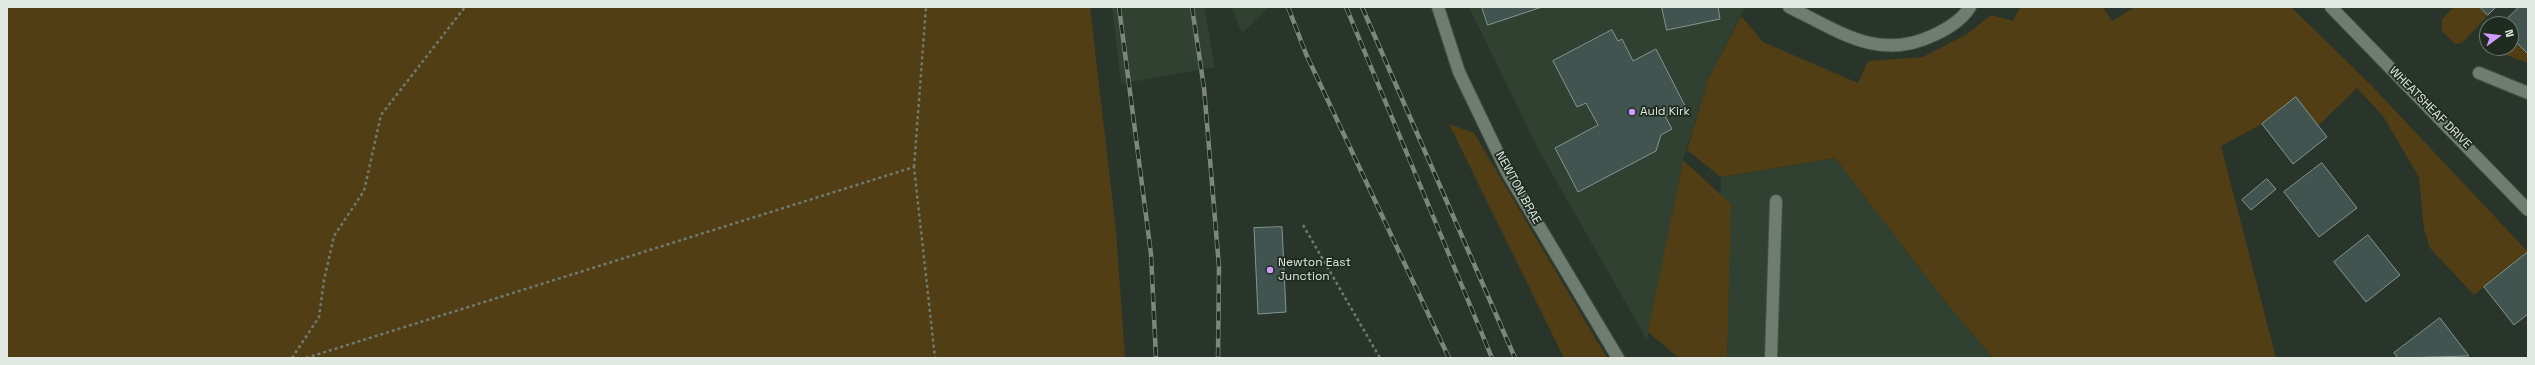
<!DOCTYPE html>
<html>
<head>
<meta charset="utf-8">
<style>
	body { margin:0 }
	#map { position:relative; width:2535px; height:365px; overflow:hidden; background:#29352a; font-family:"Space Grotesk",sans-serif }
	canvas { display:block }
	.frame { position:absolute; inset:0; border:8px solid #e1e9e2; pointer-events:none }
	.north { position:absolute; left:2479px; top:16px; width:40px; height:40px; box-sizing:border-box; background:#1f2b20; border:1px solid #6d776e; border-radius:50%; rotate:75deg; font-size:11px; font-weight:700; line-height:16px; text-align:center; color:#e1e9e2 }
	.north::after { content:''; display:block; margin:auto; width:14px; height:18px; background:#d09dff; clip-path:polygon(50% 0,100% 100%,50% 72%,0 100%) }
</style>
</head>
<body>
<div id="map">
<canvas width="2535" height="365"></canvas>
<div class="frame"></div>
<div class="north">N</div>
</div>
<script>
const ctx = document.querySelector('canvas').getContext('2d');
ctx.lineJoin = 'round';
function paint(path, color) { ctx.fillStyle = color; ctx.fill(path, 'evenodd'); }
function stroke(path, color, width, dash) { ctx.strokeStyle = color; ctx.lineWidth = width; ctx.lineCap = dash ? 'butt' : 'round'; ctx.setLineDash(dash || []); ctx.stroke(path); }
function label(font, color, halo, rows, align = 'center') {
  ctx.font = font + ' "Space Grotesk",sans-serif'; ctx.lineWidth = 3.5; ctx.setLineDash([]); ctx.textBaseline = 'middle'; ctx.strokeStyle = halo; ctx.fillStyle = color; for (const [text, x, y, turn = 0] of rows) {
    ctx.save(); ctx.translate(x, y); ctx.rotate((+turn || 0) * Math.PI / 180); ctx.textAlign = isNaN(turn) ? turn : align; if (halo) ctx.strokeText(text, 0, 0); ctx.fillText(text, 0, 0); ctx.restore();
  }
}
paint(new Path2D(`
	M1112,7H1204L1215,67L1121,84Z
	M1231,7H1269L1242,33Z
	M1469,7H1745L1708,80L1683,160L1647,340L1539,151Z
	M1835,158L1944,300L1993,358H1716L1721,177Z`), '#304031');
paint(new Path2D(`
	M7,7H1090L1116,231L1125,358H7Z
	M2020,7H2103L2112,21L2135,7H2291L2371,85L2528,252L2474,295L2430,248L2424,229L2419,177L2383,116L2357,88L2318,126L2296,97L2262,124L2221,146L2276,358H1993L1944,300L1835,158L1721,177L1687,150L1708,80L1741,16L1763,42L1858,83L1868,61L1923,57L1967,34L1991,15L2013,21Z
	M2454,7H2480L2488,15L2462,43L2455,44L2442,31V19Z
	M2512,39L2528,54V63L2501,53L2505,48H2511Z
	M1449,124L1474,133L1607,358H1564Z
	M1683,160L1731,204L1727,358H1679L1648,332Z`), '#523e14');
const building = new Path2D(`
	M1482,7H1542L1488,25Z
	M1662,7H1718L1720,19L1667,30Z
	M2480,7H2496L2488,15Z
	M2519,7H2528V54L2511,37V24H2502Z
	M1612,30L1618,41L1622,39L1633,61L1656,49L1685,106L1665,116L1672,129L1661,135L1656,151L1578,192L1555,148L1598,125L1586,103L1577,107L1553,61Z
	M2296,97L2327,137L2293,164L2262,124Z
	M2322,163L2357,208L2319,237L2284,192Z
	M2267,179L2276,189L2251,210L2242,200Z
	M1282,227L1286,312L1258,314L1254,228Z
	M2368,235L2400,275L2366,302L2334,262Z
	M2528,252V314L2514,325L2484,287Z
	M2440,318L2469,356L2398,358L2394,353Z`);
paint(building, '#41544f');
stroke(building, '#829792', 1);
const lane = new Path2D(`
	M1771,358L1776,201`);
const street = new Path2D(`
	M1789,7C1839,31 1878,62 1934,35C1947,29 1962,20 1970,7
	M2479,73L2528,93`);
const secondary = new Path2D(`
	M1438,7L1459,72L1508,174L1618,358
	M2331,7L2528,210`);
stroke(lane, '#475148', 14);
stroke(street, '#475148', 14);
stroke(secondary, '#475148', 14);
stroke(new Path2D(`
	M914,167L926,7
	M1303,225L1380,358
	M292,358L319,317L324,280L334,236L364,191L381,115L465,7
	M306,358L914,167L935,358`), '#6f7a70', 2.5, [3, 3]);
stroke(lane, '#6f7d70', 12);
stroke(street, '#6f7d70', 12);
stroke(secondary, '#6f7d70', 12);
const rail = new Path2D(`
	M1119,7L1151,254L1156,358
	M1192,7L1204,88L1219,267L1218,358
	M1288,7L1306,54L1449,358
	M1346,7L1492,358
	M1362,7L1515,358`);
stroke(rail, '#7c867d', 4.5);
stroke(rail, '#1f2b20', 3, [9]);
for (const [x, y, r, color] of [
	[1632,112,4,"#d09dff"],
	[1270,270,4,"#d09dff"]
]) { const dot = new Path2D(); dot.arc(x, y, r, 0, 2 * Math.PI); ctx.fillStyle = color; ctx.fill(dot); stroke(dot, '#1f2b20', 1.5); }
label('12px', '#e1e9e2', '#1f2b20', [
	["WHEATSHEAF DRIVE",2430,108,45],
	["NEWTON BRAE",1518,188,61]
]);
label('12px', '#e1e9e2', '#1f2b20', [
	["Auld Kirk",1640,112],
	["Newton East",1278,263],
	["Junction",1278,277]
], 'left');
</script>
</body>
</html>
